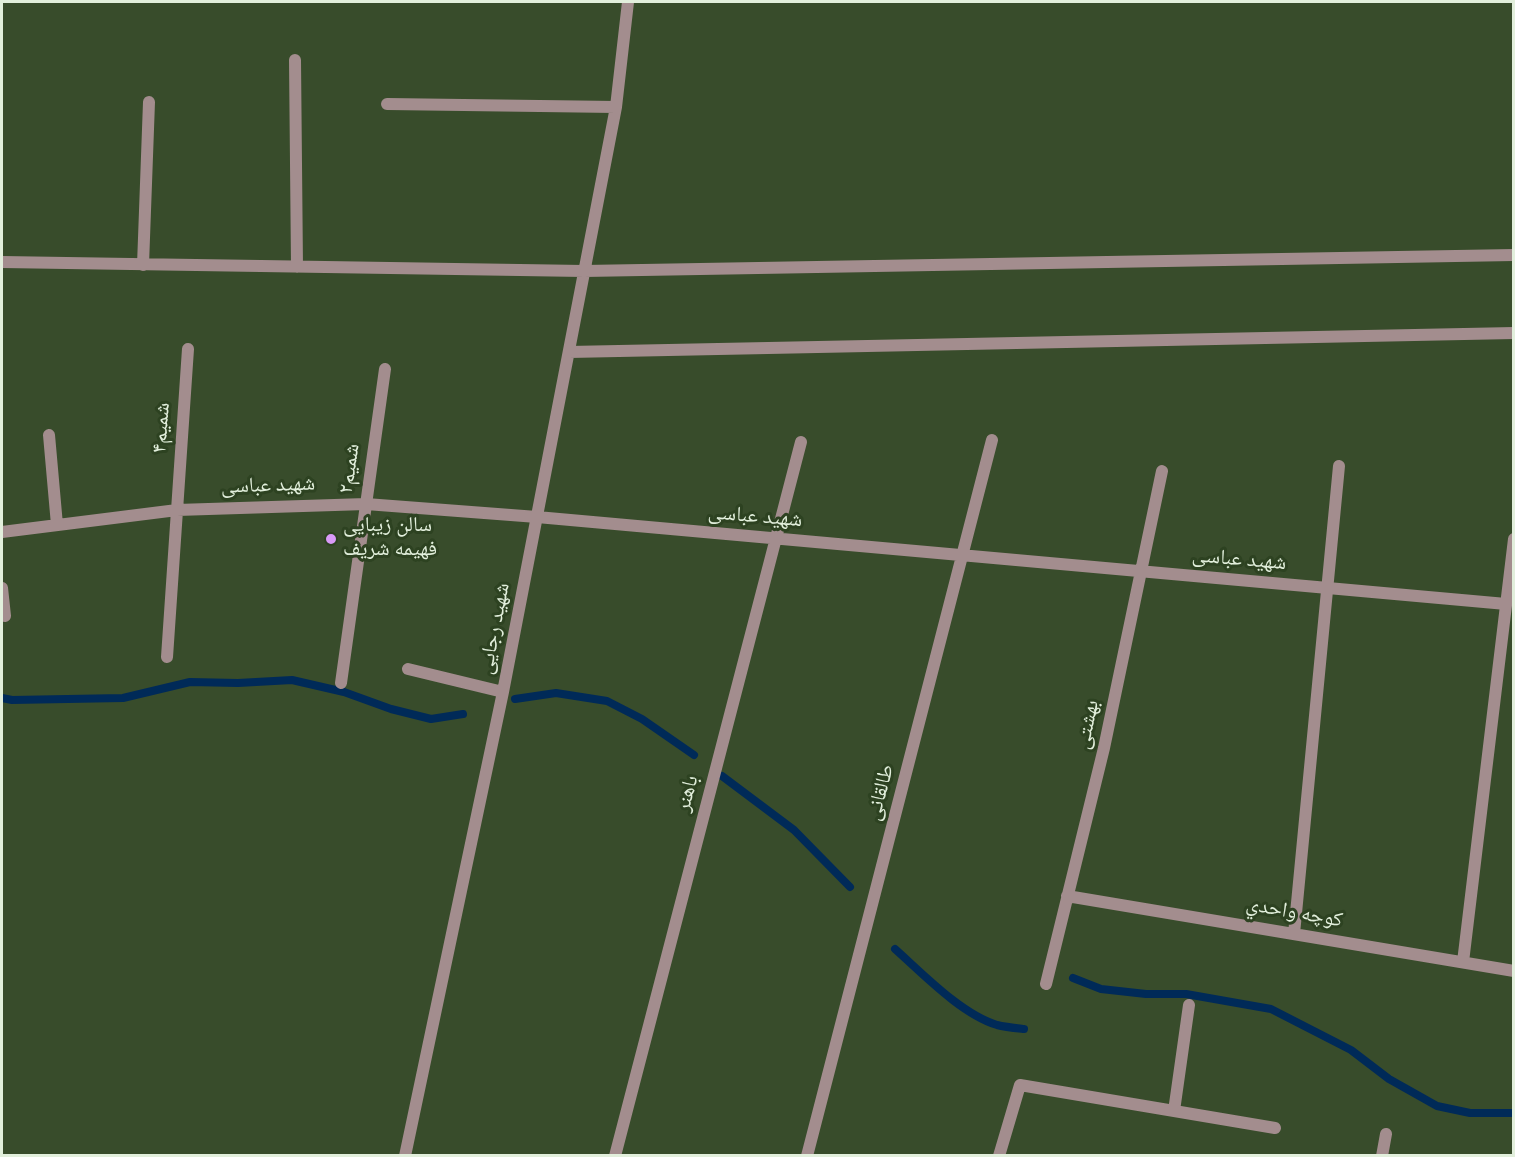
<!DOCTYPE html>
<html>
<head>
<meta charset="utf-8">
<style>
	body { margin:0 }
	#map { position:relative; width:1515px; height:1157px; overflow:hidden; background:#384c2b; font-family:Overpass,sans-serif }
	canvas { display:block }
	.frame { position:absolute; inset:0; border:3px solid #e2efdc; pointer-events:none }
</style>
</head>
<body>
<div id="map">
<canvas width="1515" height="1157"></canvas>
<div class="frame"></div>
</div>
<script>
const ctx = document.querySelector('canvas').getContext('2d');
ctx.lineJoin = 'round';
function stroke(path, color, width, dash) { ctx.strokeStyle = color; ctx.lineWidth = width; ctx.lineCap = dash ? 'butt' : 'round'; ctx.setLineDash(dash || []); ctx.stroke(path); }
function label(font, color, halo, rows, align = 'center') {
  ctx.font = font + ' Overpass,"Noto Naskh Arabic",sans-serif'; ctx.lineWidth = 6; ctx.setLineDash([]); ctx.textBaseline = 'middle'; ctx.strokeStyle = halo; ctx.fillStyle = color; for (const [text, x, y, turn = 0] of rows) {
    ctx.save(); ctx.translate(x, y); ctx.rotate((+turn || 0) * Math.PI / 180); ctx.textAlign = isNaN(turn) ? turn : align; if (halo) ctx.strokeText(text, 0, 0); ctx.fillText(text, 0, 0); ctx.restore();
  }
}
stroke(new Path2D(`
	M2,698L12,700L123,698L190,682L238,683L292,680L344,692L391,709L431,719L463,714
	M515,699L556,693L607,701L642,719L694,755
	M722,776L794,830L850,887
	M895,949C922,973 961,1014 997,1025C1005,1027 1015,1028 1024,1029
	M1073,978L1101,989L1146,994H1186L1271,1009L1351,1050L1389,1079L1437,1106L1470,1113H1514`), '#002a58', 8);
stroke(new Path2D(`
	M295,60L297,267
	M387,104L616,107
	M2,262L584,271L1514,255
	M143,265L149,102
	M569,352L1514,333
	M49,435L57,525
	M2,532L177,510L366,504L537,517L1506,604
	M2,588L5,616
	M167,657L188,349
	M408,669L503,692
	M341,683L385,369
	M1067,896L1514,971
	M1294,934L1339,466
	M1463,962L1514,539
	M1046,984L1104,748L1162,471
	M1174,1111L1189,1005
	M405,1156L503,692L616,107L628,2
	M615,1156L801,442
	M807,1156L992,440
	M999,1156L1020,1085L1275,1128
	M1382,1156L1386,1134`), '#a38d8e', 12);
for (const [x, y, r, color] of [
	[331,539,6,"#d99af7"]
]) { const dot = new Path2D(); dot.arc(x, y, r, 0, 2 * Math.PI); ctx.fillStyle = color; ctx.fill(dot); stroke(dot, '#2d4221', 2); }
label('21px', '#e2efdc', '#2d4221', [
	["شمیم۴",163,428,-86],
	["شمیم۲",351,469,-82],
	["شهید عباسی",268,487,-2],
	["شهید عباسی",755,518,5],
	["شهید عباسی",1239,561,5],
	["شهید رجایی",496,629,-79],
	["بهشتی",1089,725,-78],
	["طالقانی",882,793,-75],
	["باهنر",689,794,-75],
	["كوچه واحدي",1294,914,10]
]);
label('21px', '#e2efdc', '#2d4221', [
	["سالن زیبایی",343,527],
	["فهیمه شریف",343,551]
], 'left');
</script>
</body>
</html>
